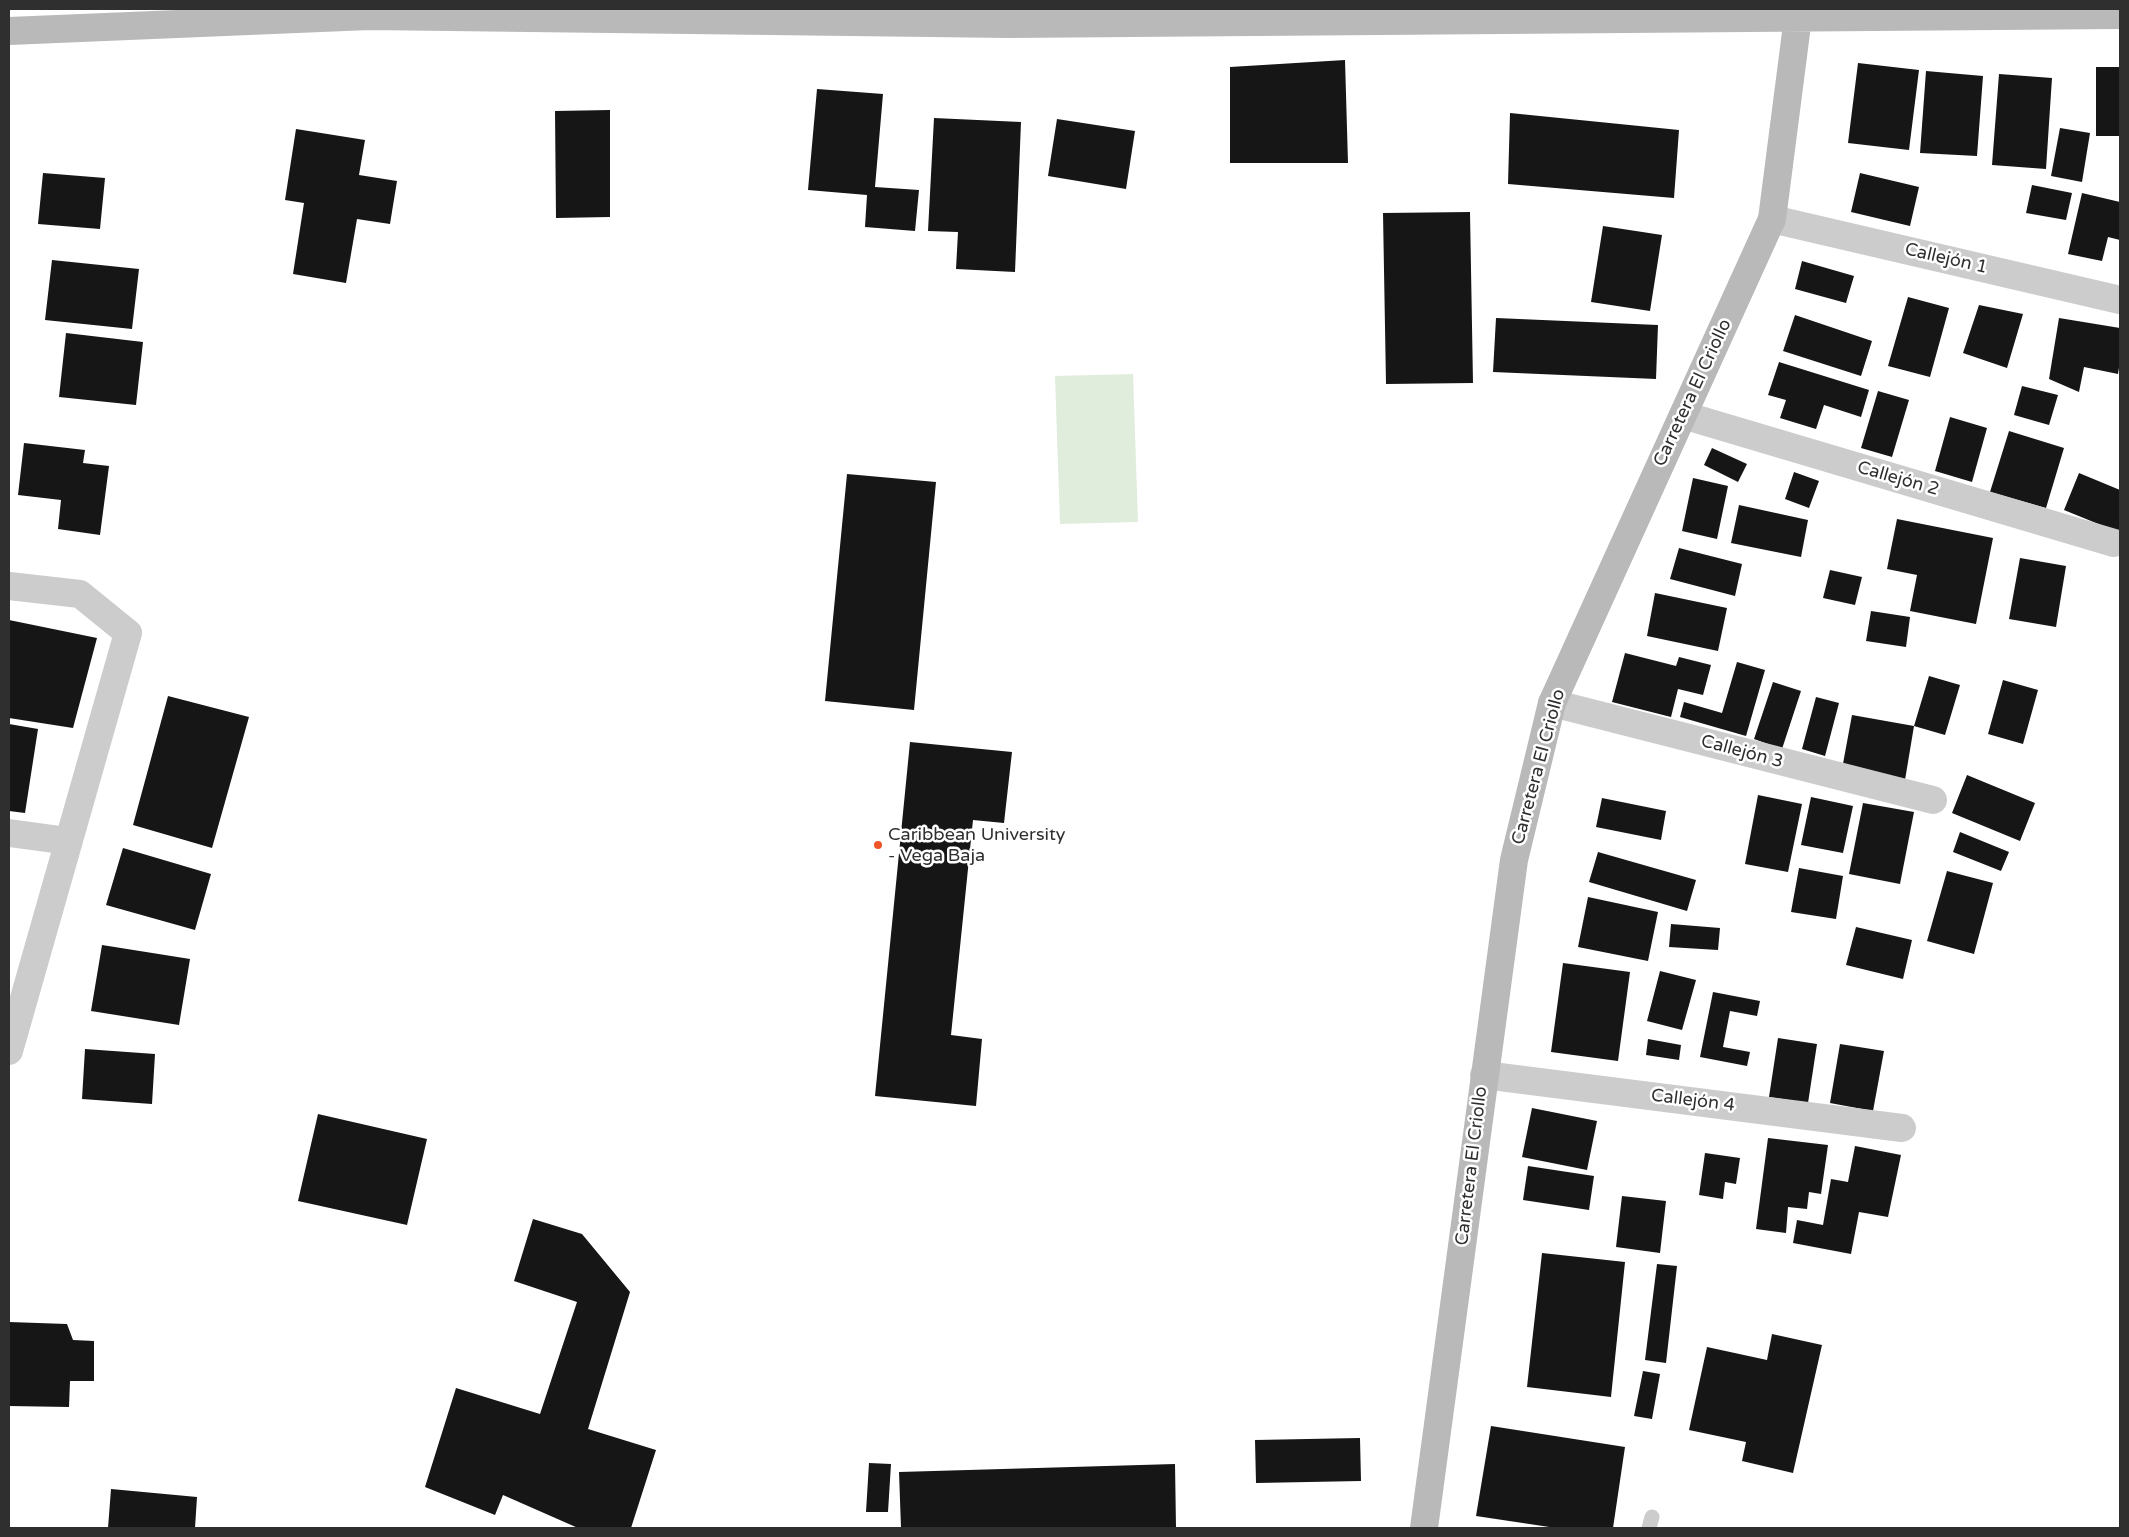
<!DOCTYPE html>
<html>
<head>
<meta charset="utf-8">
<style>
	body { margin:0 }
	#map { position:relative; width:2129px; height:1537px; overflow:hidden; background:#fff; font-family:"Varela Round",sans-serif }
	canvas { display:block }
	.frame { position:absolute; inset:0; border:10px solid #2f2f2f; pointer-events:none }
</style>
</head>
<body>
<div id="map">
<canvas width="2129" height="1537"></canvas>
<div class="frame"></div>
</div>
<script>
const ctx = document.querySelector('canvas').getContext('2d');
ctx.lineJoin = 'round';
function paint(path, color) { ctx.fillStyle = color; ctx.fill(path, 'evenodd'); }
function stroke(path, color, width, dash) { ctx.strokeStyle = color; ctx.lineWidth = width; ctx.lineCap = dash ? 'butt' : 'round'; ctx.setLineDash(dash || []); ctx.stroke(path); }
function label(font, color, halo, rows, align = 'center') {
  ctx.font = font + ' "Varela Round",sans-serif'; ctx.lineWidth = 5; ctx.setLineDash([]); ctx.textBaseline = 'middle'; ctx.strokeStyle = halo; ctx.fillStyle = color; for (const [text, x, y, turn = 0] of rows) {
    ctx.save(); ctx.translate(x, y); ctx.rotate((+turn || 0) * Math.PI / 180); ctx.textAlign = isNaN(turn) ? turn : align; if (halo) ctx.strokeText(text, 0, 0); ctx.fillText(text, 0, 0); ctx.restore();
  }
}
paint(new Path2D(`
	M1133,374L1138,522L1060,524L1055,376Z`), '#e0eddc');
paint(new Path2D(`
	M1345,60L1348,163H1230V67Z
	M1858,63L1919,70L1909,150L1848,143Z
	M2096,67H2120V136H2096Z
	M1926,71L1983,76L1977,156L1920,153Z
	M1999,74L2052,78L2046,169L1992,165Z
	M817,89L883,94L875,187L919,190L915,231L865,227L867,195L808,190Z
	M610,110V217L556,218L555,111Z
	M1510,113L1679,130L1674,198L1508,184Z
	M934,118L1021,122L1015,272L956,269L958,232L928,231Z
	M1057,119L1135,131L1126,189L1048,176Z
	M2060,128L2090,133L2082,182L2051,176Z
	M296,129L365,140L359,175L397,181L390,224L357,219L346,283L293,274L304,203L285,200Z
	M43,173L105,178L100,229L38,224Z
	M1860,173L1919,187L1910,226L1851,212Z
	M2032,185L2072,193L2066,220L2026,213Z
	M2082,193L2120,202V240L2108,237L2102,261L2068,254Z
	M1470,212L1473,383L1386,384L1383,213Z
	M1603,226L1662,235L1650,311L1591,302Z
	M52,260L139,269L132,329L45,320Z
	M1802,261L1854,276L1846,303L1795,289Z
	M1908,297L1949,308L1930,377L1888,366Z
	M1979,305L2023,314L2007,368L1963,353Z
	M1795,315L1872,341L1861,376L1783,351Z
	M1496,318L1658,325L1656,379L1493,372Z
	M2059,318L2120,328V361L2118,374L2084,367L2079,392L2049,379Z
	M66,333L143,342L136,405L59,397Z
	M1779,362L1869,390L1861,417L1824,405L1816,429L1780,418L1786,400L1768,395Z
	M2022,386L2058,395L2049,425L2014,415Z
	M1878,391L1909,400L1892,457L1861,448Z
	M1950,417L1987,428L1972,482L1935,471Z
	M2009,431L2064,448L2046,508L1990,492Z
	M24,443L85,450L83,463L109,466L100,535L58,529L61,500L18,495Z
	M1712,448L1747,464L1738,482L1704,465Z
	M1794,472L1819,481L1809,508L1785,499Z
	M2079,473L2120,490V527L2118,532L2064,510Z
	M847,474L936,482L914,710L825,701Z
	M1693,478L1728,486L1717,539L1682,531Z
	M1739,505L1808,520L1801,557L1731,543Z
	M1897,519L1993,538L1976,624L1910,611L1917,575L1887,569Z
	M1679,548L1742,564L1735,596L1670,579Z
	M2020,558L2066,566L2056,627L2009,619Z
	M1830,570L1862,577L1855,605L1823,598Z
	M1655,593L1727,608L1718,651L1647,636Z
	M1871,611L1910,617L1906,647L1866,641Z
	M9,620L97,638L73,728L9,718Z
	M1625,653L1676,666L1679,657L1711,665L1703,695L1678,689L1671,717L1612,702Z
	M1737,662L1765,670L1746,736L1680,717L1684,702L1722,713Z
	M1929,676L1960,685L1945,735L1914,726Z
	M2003,680L2038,690L2023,744L1988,734Z
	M1773,682L1801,691L1782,749L1754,739Z
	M168,696L249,717L212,848L133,825Z
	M1816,697L1839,703L1825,756L1802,749Z
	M1852,715L1914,726L1905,780L1842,769Z
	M9,724L38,729L25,813L9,811Z
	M910,742L1012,752L1004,823L973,820L951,1035L982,1039L976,1106L875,1096Z
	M1967,775L2035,803L2020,841L1952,813Z
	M1758,795L1802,804L1788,872L1745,864Z
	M1811,797L1853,806L1843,853L1801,845Z
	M1602,798L1666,811L1661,840L1596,827Z
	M1863,803L1914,812L1900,884L1849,874Z
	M1960,832L2009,852L2001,871L1953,852Z
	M123,848L211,874L195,930L106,905Z
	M1598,852L1696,880L1687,911L1589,882Z
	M1799,868L1843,876L1836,919L1791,912Z
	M1947,871L1993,883L1974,954L1927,941Z
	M1588,897L1658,912L1648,961L1578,947Z
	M1671,924L1720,928L1718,950L1669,947Z
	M1856,927L1912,940L1903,979L1846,965Z
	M102,945L190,959L179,1025L91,1011Z
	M1563,963L1630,972L1618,1061L1551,1052Z
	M1660,971L1696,980L1682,1030L1647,1021Z
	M1713,992L1760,1001L1757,1016L1730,1011L1723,1047L1750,1052L1747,1066L1700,1057Z
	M1778,1038L1817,1044L1808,1103L1769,1097Z
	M1648,1039L1681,1045L1679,1060L1646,1055Z
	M1840,1044L1884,1051L1873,1111L1830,1103Z
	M85,1049L155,1054L152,1104L82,1099Z
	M1532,1108L1597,1121L1587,1170L1522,1157Z
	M318,1114L427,1139L407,1225L298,1201Z
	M1768,1138L1828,1145L1821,1194L1809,1192L1807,1209L1788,1207L1786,1233L1756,1229Z
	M1855,1146L1901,1155L1888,1217L1859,1212L1851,1254L1793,1243L1797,1220L1823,1225L1831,1179L1848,1182Z
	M1705,1153L1740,1158L1736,1184L1725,1182L1723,1199L1699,1195Z
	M1528,1166L1594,1176L1589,1210L1523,1200Z
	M1622,1196L1666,1201L1660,1253L1616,1247Z
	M533,1219L582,1234L630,1292L588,1429L656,1450L631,1528H578L503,1495L495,1515L425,1487L456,1388L540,1414L577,1302L514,1281Z
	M1542,1253L1625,1262L1611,1397L1527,1387Z
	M1657,1264L1677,1266L1666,1363L1645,1360Z
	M9,1322L67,1324L73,1340L94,1341V1381H70L69,1407L9,1406Z
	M1772,1334L1822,1345L1793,1473L1742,1461L1746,1442L1689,1430L1707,1347L1767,1360Z
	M1643,1371L1660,1374L1652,1419L1634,1416Z
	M1491,1426L1625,1447L1613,1528H1556L1476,1516Z
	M1360,1438L1361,1481L1256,1483L1255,1440Z
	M869,1463L891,1464L888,1512H866Z
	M1175,1464L1176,1528H901L899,1472Z
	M111,1489L197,1497L195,1528H108Z`), '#161616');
stroke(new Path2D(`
	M1649,1528L1652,1517`), '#ccc', 15);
stroke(new Path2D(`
	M1772,219L2120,300
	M1683,415L2114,543
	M9,586L80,594L128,633L9,1051
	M1552,703L1933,800
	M9,833L68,841
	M1484,1075L1902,1128`), '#ccc', 28);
stroke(new Path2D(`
	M9,31L369,16L1009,24L2120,15
	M1424,1528L1514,860L1552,703L1772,219L1798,17`), '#b9b9b9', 28);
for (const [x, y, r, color] of [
	[878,845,5,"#f05527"]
]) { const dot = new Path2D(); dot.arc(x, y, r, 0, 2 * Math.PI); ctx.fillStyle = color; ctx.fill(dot); stroke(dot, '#fff', 2); }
label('18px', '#2f2f2f', '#fff', [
	["Callejón 1",1946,259,13],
	["Carretera El Criollo",1693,393,-65],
	["Callejón 2",1898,479,16],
	["Callejón 3",1742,752,15],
	["Carretera El Criollo",1539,767,-75],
	["Callejón 4",1693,1101,7],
	["Carretera El Criollo",1472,1166,-83]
]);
label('18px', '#2f2f2f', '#fff', [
	["Caribbean University",888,835],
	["- Vega Baja",888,856]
], 'left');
</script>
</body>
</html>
